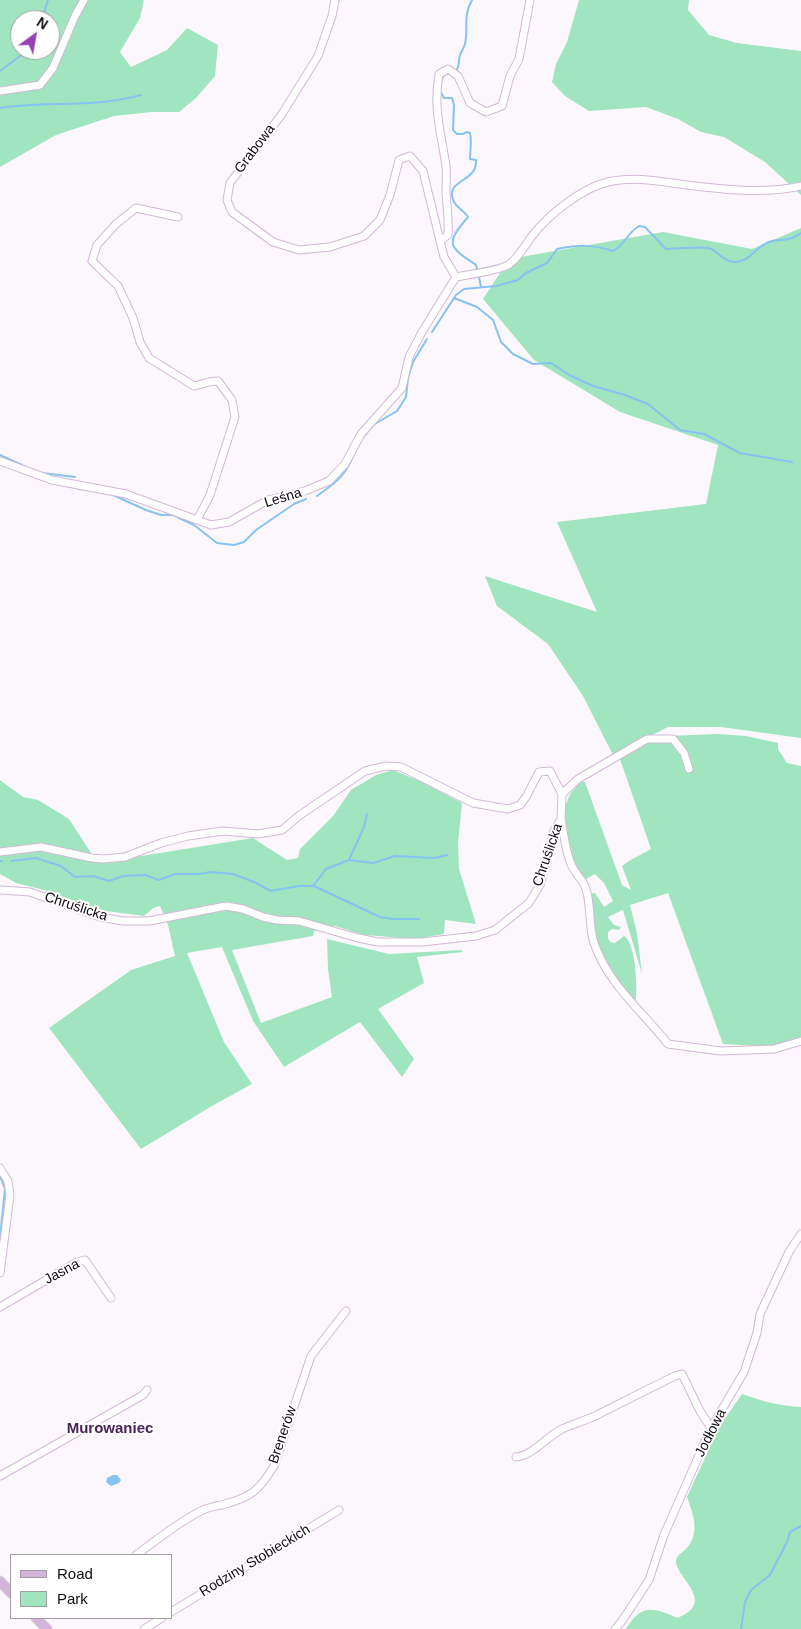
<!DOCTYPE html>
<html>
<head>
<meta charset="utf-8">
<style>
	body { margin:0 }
	#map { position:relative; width:801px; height:1629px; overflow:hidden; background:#fcf7fd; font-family:Arial,sans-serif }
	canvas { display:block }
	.legend { position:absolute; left:10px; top:1554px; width:162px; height:65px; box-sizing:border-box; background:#fff; border:1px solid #a09da0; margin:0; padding:6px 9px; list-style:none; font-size:15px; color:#110912 }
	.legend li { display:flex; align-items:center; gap:10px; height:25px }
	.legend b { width:25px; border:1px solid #a09da0 }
	.north { position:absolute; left:10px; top:10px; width:50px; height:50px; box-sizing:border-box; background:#fff; border:1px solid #a09da0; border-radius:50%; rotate:32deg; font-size:14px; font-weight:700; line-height:20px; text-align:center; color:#110912 }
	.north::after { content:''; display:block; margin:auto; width:18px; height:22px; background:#9542b0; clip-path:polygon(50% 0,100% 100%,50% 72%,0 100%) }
</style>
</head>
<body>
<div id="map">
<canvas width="801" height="1629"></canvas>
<ul class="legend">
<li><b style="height:6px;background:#d4b5da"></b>Road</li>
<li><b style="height:14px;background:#a0e5bf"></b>Park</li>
</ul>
<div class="north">N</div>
</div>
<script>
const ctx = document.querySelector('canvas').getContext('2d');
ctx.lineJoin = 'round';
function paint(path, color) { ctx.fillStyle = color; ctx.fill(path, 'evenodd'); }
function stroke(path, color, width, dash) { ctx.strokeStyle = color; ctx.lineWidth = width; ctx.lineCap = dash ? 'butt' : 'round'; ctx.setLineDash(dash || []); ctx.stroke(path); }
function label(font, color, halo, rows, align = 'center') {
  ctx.font = font + ' Arial,sans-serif'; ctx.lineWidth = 4; ctx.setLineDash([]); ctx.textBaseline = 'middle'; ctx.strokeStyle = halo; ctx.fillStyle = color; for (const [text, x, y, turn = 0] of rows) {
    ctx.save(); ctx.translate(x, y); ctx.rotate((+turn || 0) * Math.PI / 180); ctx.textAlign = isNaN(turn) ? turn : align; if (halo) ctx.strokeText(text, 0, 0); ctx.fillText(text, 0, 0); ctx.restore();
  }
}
paint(new Path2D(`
	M0,0H144L140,18L120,52L131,67L167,50L187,28L218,45L215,76L196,98L179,112H152L114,116L56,135L0,167ZM20,20H50V50H20Z
	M579,0H689L688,10L709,35L737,43L801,51V195L765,162L724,137L701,132L678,119L646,107L589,111L565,96L552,82L556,64L567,42Z
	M801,228V738L721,727H668L613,755L583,696L548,644L497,606L485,576L597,612L557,522L706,504L718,445L620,412L534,360L483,299L509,259L663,232L752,249Z
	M718,734L746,736L778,743V749L787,763L801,766V1038L780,1047L723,1044L668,893L630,905L637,933L642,974L623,910L608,917L614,925L621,927L619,930L612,929L608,932V938L610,942L615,943L624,936C636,944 637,985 636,999L633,1002C621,983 607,966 599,945C593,930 592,912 590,896L593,893H595L604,907L613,901L604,883L595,874L586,879L575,867L566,838L565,807L570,794L581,781L585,782L622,885L631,890L622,866L629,861L651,849L620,759L645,743L666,736Z
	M393,770L422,782L462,803L458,843L459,869L476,924L445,920L444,934L416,939L364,935L335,926L314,931L313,936L232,950L261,1023L332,997L328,969L327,939L389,954L461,950L463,952L417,957L424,983L378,1009L414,1059L402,1077L360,1022L284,1067L253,1021L222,947L187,953L224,1042L252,1084L212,1106L141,1149L49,1028L131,970L175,956L168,925L160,906L153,908L144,916L91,909L44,890L16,883L0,874V780L23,797L38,800L69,819L97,862L135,857L253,838L287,860L298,858L300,849L333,816L351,790L376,775Z
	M742,1394C761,1401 780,1406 801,1407V1629H626C641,1604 653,1607 677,1618C719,1602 674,1577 676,1560C677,1555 683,1552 686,1549C701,1533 693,1514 687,1497L719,1427Z`), '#a0e5bf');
paint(new Path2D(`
	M113,1475H117L121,1480L119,1483L111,1486L106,1482L107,1478Z`), '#86c3f2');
stroke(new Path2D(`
	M42,20L48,0
	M0,71L28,50
	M456,71C460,66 458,61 460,55C461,52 464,48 465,44C469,27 462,18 472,0
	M441,81L444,75L450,73
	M440,91L444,98H452L454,105L453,130L457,134H463L467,132L470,133C472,141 470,151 470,159L476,160C478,183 443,179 454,202C458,209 465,211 468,217C445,244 448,246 476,265L477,269
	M0,108C47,101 95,108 141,95
	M479,277L481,287
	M454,298L477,307L493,320L501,342L513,354L533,364L551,363L571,376L593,386L625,395L648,404L680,430L704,434L740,453L792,462
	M432,332L456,295L464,289L496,286L518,280L526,273L547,263L557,249C578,245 592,244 613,251C625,245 627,233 639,226L645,227L666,249C675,249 703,246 709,248C718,251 725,263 736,262C750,262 757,244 772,241C783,239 791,241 801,233
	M362,439L373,425L397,411L406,397L408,378L413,362L427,339
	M0,455L22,465
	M42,473L75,477
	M78,489L89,490
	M113,495L146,510L161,515H173L194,525L217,543L234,545L244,542L256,530L294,504L306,499
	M317,496C336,482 345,477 354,454
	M349,860L364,827L367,814
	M0,861H2
	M11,861L36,858L61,866L75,877L93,876L109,881L123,876L145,875L159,880L175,874H200L210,872L233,874L254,882L271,891L299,886H313L326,869L349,860L373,863L395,856L435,858L447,855
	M314,886L380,917L392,919H419
	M0,1176L5,1189L0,1237
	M741,1629L745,1602L751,1590L770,1575L787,1542L790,1532L801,1526`), '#86c3f2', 2);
const minor = new Path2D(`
	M0,91L40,85L53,68L75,16L84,0
	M178,217L136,208L116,224L97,245L92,261L118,286L133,318L140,342L149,358L194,386C203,384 209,381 218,381L232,400L235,417L210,495L197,520
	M440,241L448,235C449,220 447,207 446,193C446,184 447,174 446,166C441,132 433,109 439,74L448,69L458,76L470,103L486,112L502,106L510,76L519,59L530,0
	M456,277C467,275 501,270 508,265C516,261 526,244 532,236C548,215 582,188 608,182C637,175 667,183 695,186C730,190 766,194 801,186
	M0,461L52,480L126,494L211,525L229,522L268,500L305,491L329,481L345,464L361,434L402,388L409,357L422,332L456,277L444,257L423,171L410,156L399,160L390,195L380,220L364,236L330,247L299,250L273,242L232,212L227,200L230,183L282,114L318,56L332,16L335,0
	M562,794L578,779L647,739H673L684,753L689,769
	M561,819C564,834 565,850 571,864C574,872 581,878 585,886C592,904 588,925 594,943C608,984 642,1011 668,1044L721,1051L774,1049L801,1041
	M0,852L41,847L92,858L103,859L125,857L161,843L188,836L223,831L258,834L282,830L300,815L365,771L386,766L401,767L473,803L508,809L520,805L526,797L539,772L550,771L562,794L561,819L554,831L540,885L529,903L495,930L476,936L422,942H378L358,938L299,921L277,920L263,917L243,909L226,906L149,921H123L100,917L30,892L0,890
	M0,1168L8,1181L10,1195L0,1273
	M0,1307L77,1262L85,1260L111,1298
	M516,1457C534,1455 546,1437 562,1429C573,1424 584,1421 595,1416C621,1403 648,1389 675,1376L682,1374L700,1411L711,1428
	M0,1476L143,1395L147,1390
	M136,1555C157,1540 178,1522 203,1510C209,1507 217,1506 225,1504C252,1497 260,1489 274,1466L311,1356L346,1311
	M171,1612L339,1510
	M144,1629L162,1618
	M615,1629L622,1621L649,1580L664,1535L711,1428L744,1372L757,1333L760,1314L789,1252L801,1234`);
const major = new Path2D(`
	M0,1581L11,1593
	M36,1618L47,1629`);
stroke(minor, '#d2b9d5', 9);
stroke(major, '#d4d3d4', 11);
stroke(minor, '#fff', 7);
stroke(major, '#d4b5da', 9);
label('14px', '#110912', '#fff', [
	["Grabowa",255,149,-53],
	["Leśna",283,498,-17],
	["Chruślicka",548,855,-71],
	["Chruślicka",76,907,18],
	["Jasna",62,1272,-28],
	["Jodłowa",711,1433,-63],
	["Brenerów",283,1435,-71],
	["Rodziny Stobieckich",255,1561,-31]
]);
label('bold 15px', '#4a2258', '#fff', [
	["Murowaniec",110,1429]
]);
</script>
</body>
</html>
